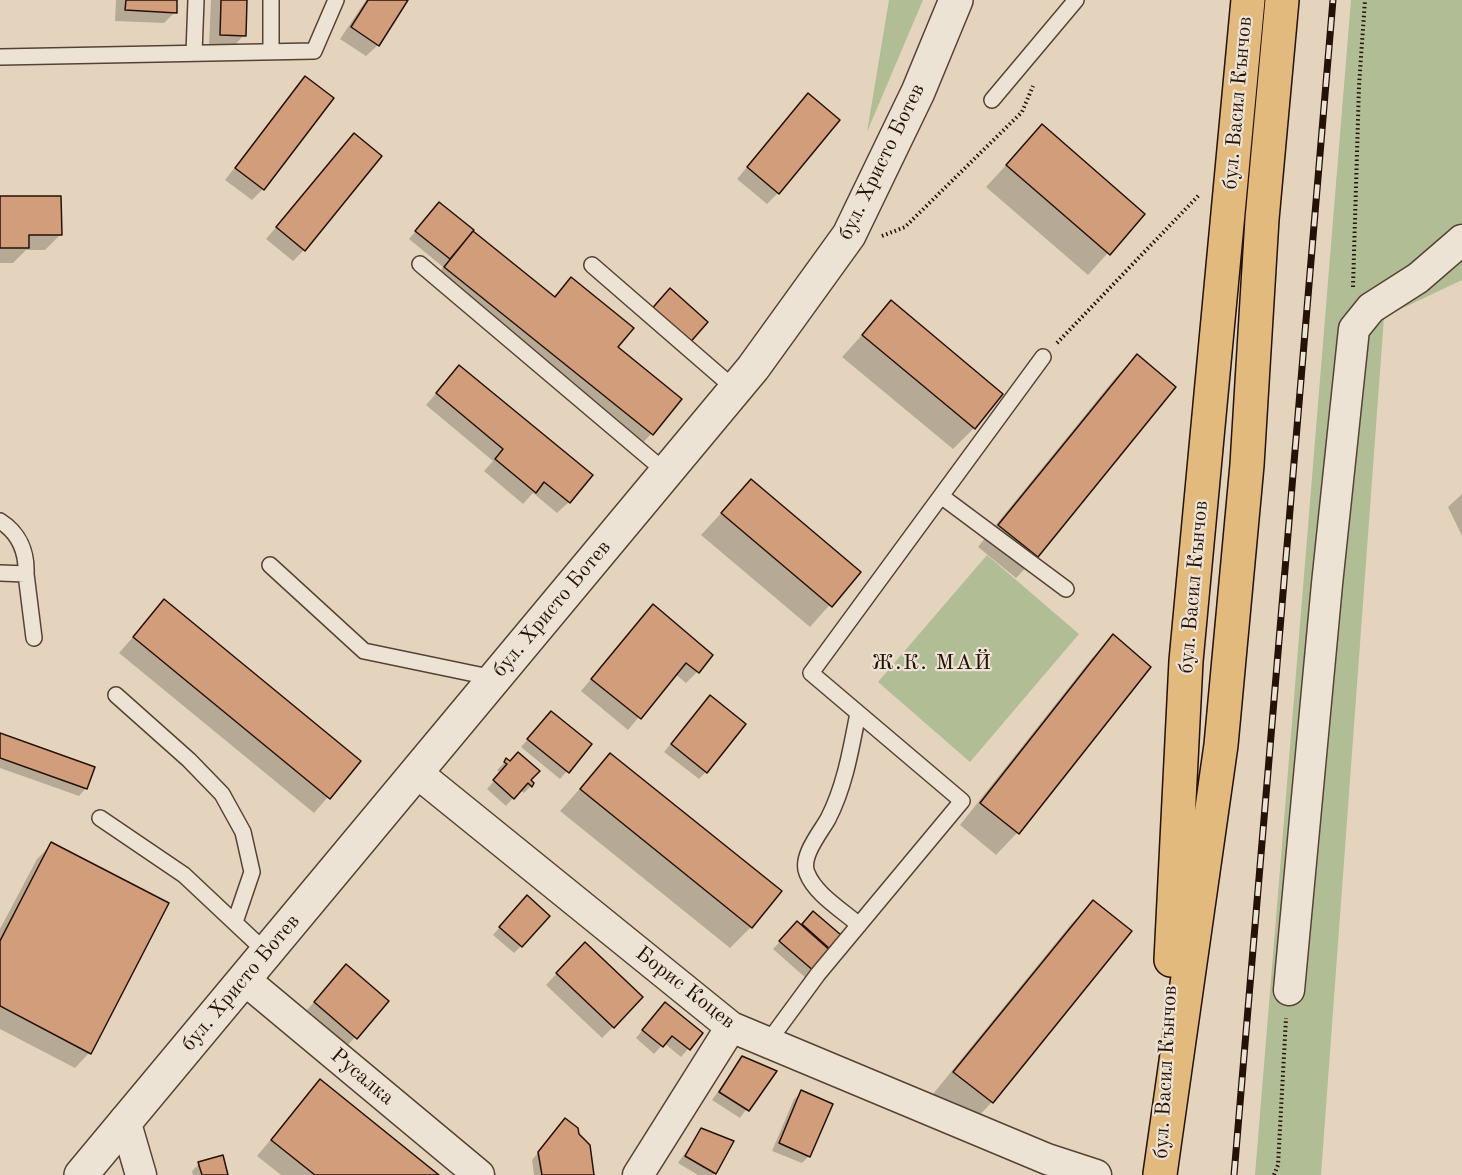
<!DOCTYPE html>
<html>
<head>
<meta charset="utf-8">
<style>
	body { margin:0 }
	canvas { display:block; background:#e4d4bd }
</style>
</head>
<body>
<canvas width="1462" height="1175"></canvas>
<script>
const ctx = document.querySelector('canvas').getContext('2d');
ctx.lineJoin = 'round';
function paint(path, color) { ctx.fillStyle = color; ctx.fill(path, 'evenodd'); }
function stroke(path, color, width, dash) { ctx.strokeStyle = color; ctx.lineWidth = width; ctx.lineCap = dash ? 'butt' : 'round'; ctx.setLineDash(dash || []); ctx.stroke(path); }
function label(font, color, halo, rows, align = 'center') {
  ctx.font = font + ' "Old Standard TT",serif'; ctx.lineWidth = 4.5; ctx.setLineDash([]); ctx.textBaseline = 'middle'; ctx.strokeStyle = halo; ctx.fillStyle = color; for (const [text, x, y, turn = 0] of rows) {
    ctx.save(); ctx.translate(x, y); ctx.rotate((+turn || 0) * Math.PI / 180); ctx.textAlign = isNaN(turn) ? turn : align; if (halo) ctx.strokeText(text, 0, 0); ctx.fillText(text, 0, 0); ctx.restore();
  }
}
paint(new Path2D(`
	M889,0H923L867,132Z
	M1351,0H1462V280L1384,317L1321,1175H1255Z
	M987,555L1079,634L970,762L878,682Z`), '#b1bd94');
paint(new Path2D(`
	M116,0H176L175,12L164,23L115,21Z
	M211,0H246L244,35L233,47L209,45Z
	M366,0H406L378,45L366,56L340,39Z
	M305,78L263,189L252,200L225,180Z
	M808,95L778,193L767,204L737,179Z
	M1042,126L1143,214L1088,275L986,187Z
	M354,135L304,250L293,261L266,239Z
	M0,198L60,235L45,250H26L13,263H0Z
	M432,211L553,297L571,279L651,434L637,449L430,283L443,267L409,239Z
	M662,297L686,345L679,352L642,320Z
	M891,303L974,428L953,449L842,357Z
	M1137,356L1174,387L1037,556L1016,578L978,547L1116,377Z
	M459,367L569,502L557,513L533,493L523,504L484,471L493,461L426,405Z
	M751,481L859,572L810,627L701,535Z
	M1462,494V536L1448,507Z
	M164,601L359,761L314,813L119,653Z
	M653,606L697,672L686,683L675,674L628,730L581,691Z
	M1113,636L1149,667L1017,833L996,855L960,825L1092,658Z
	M703,704L706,772L699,779L664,752Z
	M551,713L590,745L560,779L521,747Z
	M0,735L86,788L79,796L0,768Z
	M610,755L751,927L730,948L560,811Z
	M506,761L529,780L531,786L524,793L520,790L506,806L487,789L501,773L497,770Z
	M52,844L89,1053L75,1068L0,1029V929L37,859Z
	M1094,902L1130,932L992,1102L971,1124L933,1094L1072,923Z
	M519,905L521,946L514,953L493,935Z
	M813,913L839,936L807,979L773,949L790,931L801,927Z
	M573,956L613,1027L602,1038L546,985Z
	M339,974L387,1002L348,1045L307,1010Z
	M658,1011L701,1034L681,1057L664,1043L654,1054L636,1038Z
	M742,1057L775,1071L740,1118L712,1100Z
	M320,1081L437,1175H281L257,1156Z
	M802,1092L809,1156L802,1163L772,1151L794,1099Z
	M558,1128L578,1134L592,1175H534L532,1160Z
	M701,1130L732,1141L713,1175H698L678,1163Z
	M199,1164L227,1175H193L192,1171Z`), '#0003');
const building = new Path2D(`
	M126,0H177V13L125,10Z
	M221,0H247L246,36L220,35Z
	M368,0H408L379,46L351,27Z
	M305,76L334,98L264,190L235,168Z
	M808,93L840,120L779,194L747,167Z
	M1042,124L1145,214L1110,255L1006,165Z
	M354,133L382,156L305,251L276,227Z
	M0,196H61L62,235H29V248H0Z
	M439,202L474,230L450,259L415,231Z
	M473,231L555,297L571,277L634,328L618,347L682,399L653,435L444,267Z
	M670,288L708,322L687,346L649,312Z
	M891,300L1003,394L975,429L862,335Z
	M1137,354L1176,387L1038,557L998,525Z
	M459,365L593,475L570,503L544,482L536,493L495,459L503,449L436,393Z
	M751,479L861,572L832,607L721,513Z
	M164,599L361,761L330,799L133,637Z
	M653,604L713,655L699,673L686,663L641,719L591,679Z
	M1113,634L1151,667L1019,834L980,803Z
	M710,695L746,724L707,773L671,744Z
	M551,711L592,744L569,773L527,739Z
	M0,733L95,767L87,789L0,758Z
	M518,752L540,771L531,780L534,783L532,787L528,783L514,799L493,780L507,764L504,762L506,758L510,761Z
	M610,753L782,891L752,928L580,789Z
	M51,842L169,903L91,1054L0,1006V941Z
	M527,895L550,916L522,947L499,927Z
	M1093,900L1132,931L993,1103L953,1072Z
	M813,911L841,935L830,949L802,924Z
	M797,921L833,953L815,972L779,941Z
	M585,942L643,997L614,1028L556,973Z
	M346,964L389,1001L357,1039L314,1002Z
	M665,1002L703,1033L690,1050L672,1036L663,1047L642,1030Z
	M742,1056L777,1071L749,1111L719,1092Z
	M320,1079L439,1175H315L271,1140Z
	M801,1090L833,1104L810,1157L779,1143Z
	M565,1118L578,1128L579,1134L590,1145L594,1175H542L538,1152Z
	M701,1128L734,1141L716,1174L685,1156Z
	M223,1155L228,1175H202L198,1162Z`);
paint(building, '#d29d7b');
stroke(building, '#261107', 1.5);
const service = new Path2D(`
	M271,52V0
	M194,53L196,0
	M0,57L314,51L336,0
	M992,100L1076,0
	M420,264L667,473
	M592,265L735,389
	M941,496L1066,589
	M0,521C19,533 27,552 26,574L0,573
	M270,565L364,651L494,678
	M26,574L34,638
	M116,695L189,760L222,794L243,832L252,872L235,922
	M858,713C851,749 845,786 828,819C820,833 800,857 807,873C815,894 842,910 859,925
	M100,818L184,875L266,952
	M768,1042L818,974L962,801L811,673L1043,357`);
const minor = new Path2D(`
	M416,772L731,1027L1047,1159L1096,1175
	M245,980L479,1175
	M1289,990L1327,584L1354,329L1371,308L1418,278L1462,240
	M125,1120L141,1175
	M638,1175L731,1027`);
const tertiary = new Path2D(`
	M81,1175L753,368L849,235L918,92L956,0`);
const primary = new Path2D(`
	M1171,960L1186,661L1248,0
	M1160,1174L1221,745L1247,465L1262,219L1282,0`);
stroke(service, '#564234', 18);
stroke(minor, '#564234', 33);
stroke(tertiary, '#564234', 36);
stroke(primary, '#261107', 36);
stroke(new Path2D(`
	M882,236L905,227L1022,112L1033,86
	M1353,287L1359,86L1365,0
	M1057,343L1199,195
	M1274,1175L1278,1165L1286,1018`), '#261107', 4, [1.5, 3]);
stroke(service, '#ede3d4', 15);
stroke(minor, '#ede3d4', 30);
stroke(tertiary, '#ede3d4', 33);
stroke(primary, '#e2ba7e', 33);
const rail = new Path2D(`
	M1234,1175L1333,0`);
stroke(rail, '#261107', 7);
stroke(rail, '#ede3d4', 4.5, [14]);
label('21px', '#261107', '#ede3d4', [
	["бул. Васил Кънчов",1238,103,-85],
	["бул. Христо Ботев",882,162,-64],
	["бул. Васил Кънчов",1194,587,-85],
	["бул. Христо Ботев",552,609,-50],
	["бул. Христо Ботев",241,983,-50],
	["Борис Коцев",685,988,38],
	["бул. Васил Кънчов",1166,1072,-87],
	["Русалка",362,1077,40]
]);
ctx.letterSpacing = '1.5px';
label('22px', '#261107', '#ede3d4', [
	["Ж.К. МАЙ",932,663]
]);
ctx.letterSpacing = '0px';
</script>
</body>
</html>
